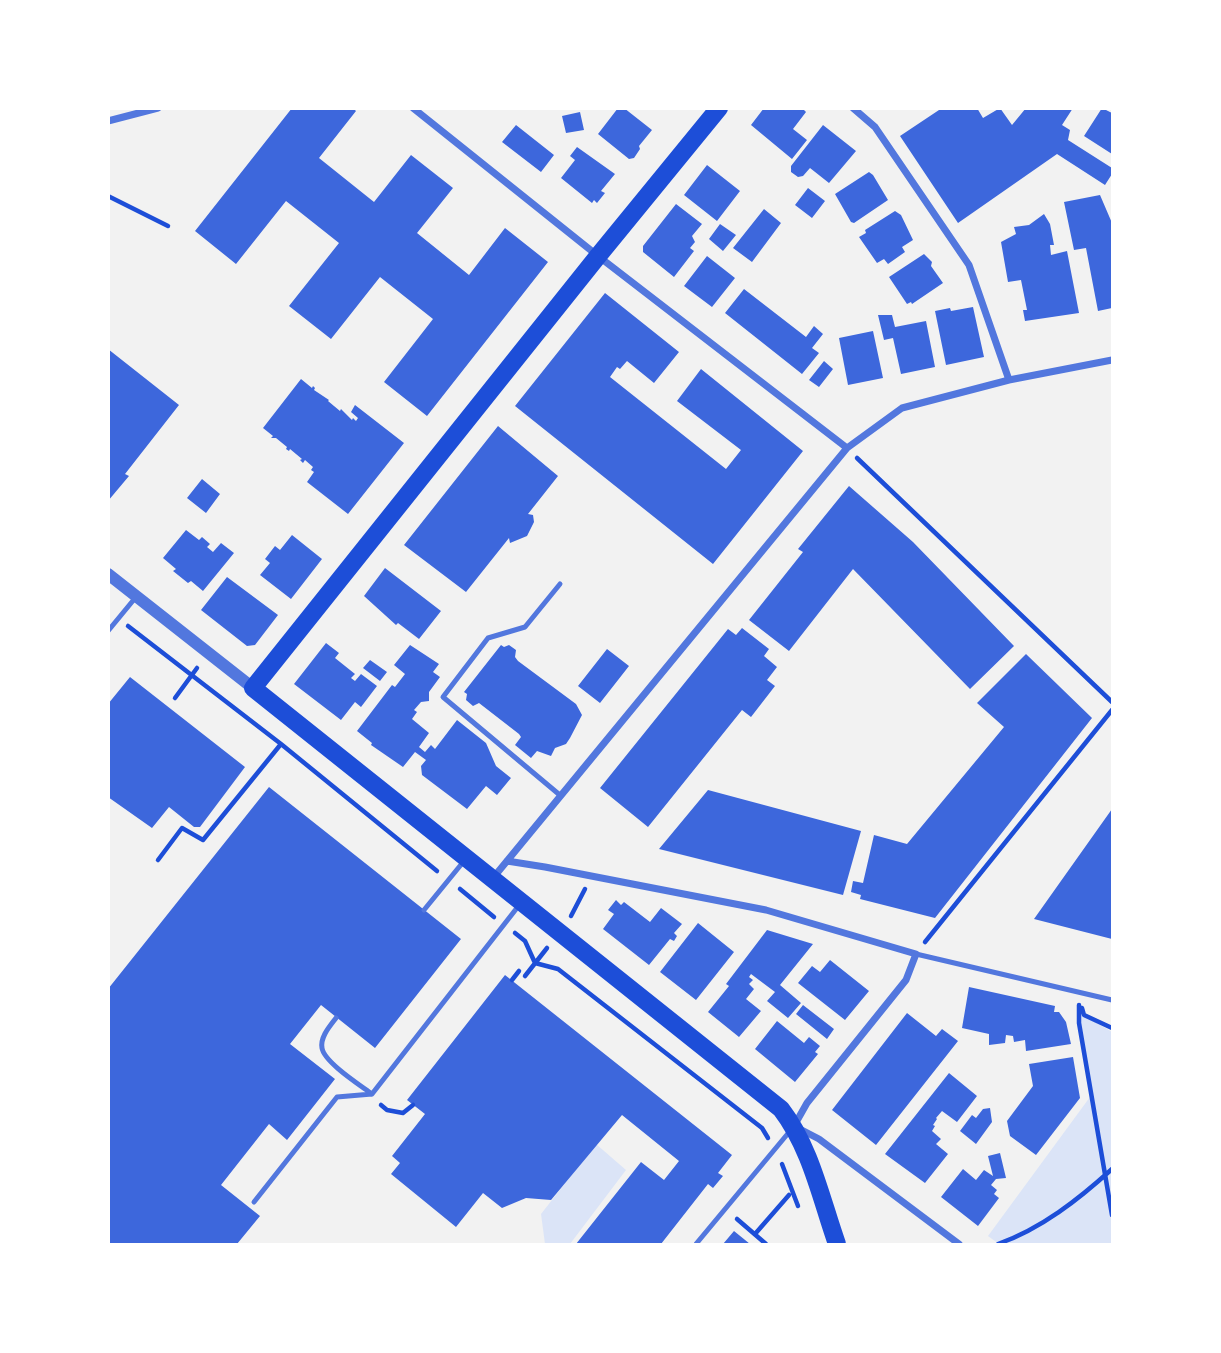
<!DOCTYPE html>
<html>
<head>
<meta charset="utf-8">
<style>
	body { margin:0 }
	#map { position:relative; width:1221px; height:1353px; overflow:hidden; background:#f2f2f2; font-family:Mulish,sans-serif }
	canvas { display:block }
	.frame { position:absolute; inset:0; border:110px solid #fff; pointer-events:none }
</style>
</head>
<body>
<div id="map">
<canvas width="1221" height="1353"></canvas>
<div class="frame"></div>
</div>
<script>
const ctx = document.querySelector('canvas').getContext('2d');
ctx.lineJoin = 'round';
function paint(path, color) { ctx.fillStyle = color; ctx.fill(path, 'evenodd'); }
function stroke(path, color, width, dash) { ctx.strokeStyle = color; ctx.lineWidth = width; ctx.lineCap = dash ? 'butt' : 'round'; ctx.setLineDash(dash || []); ctx.stroke(path); }
paint(new Path2D(`
	M1077,1011L1112,1032V1244H999L988,1236L1090,1097Z
	M596,1144L626,1170L570,1244H545L541,1214Z`), '#dbe4f7');
paint(new Path2D(`
	M292,108H353L356,111L319,158L374,202L411,155L453,188L417,233L469,275L505,228L548,262L427,416L384,382L433,319L380,277L331,339L289,306L339,243L286,201L236,264L195,231Z
	M618,108H624L652,130L639,146L640,149L634,158L629,159L598,134Z
	M764,108H802L806,112L793,129L807,140L792,159L751,125Z
	M942,108H977L983,118L1000,108L1012,125L1026,108H1073L1062,125L1070,130L1068,140L1112,168V174L1105,185L1057,154L958,223L900,136Z
	M1102,108L1112,113V154L1084,136Z
	M580,112L584,130L566,133L562,116Z
	M516,125L554,155L541,172L502,142Z
	M823,125L856,151L829,183L810,168L803,176L798,177L791,172V166Z
	M577,147L615,174L601,191L605,193L597,203L594,200L592,203L561,178L575,160L570,156Z
	M707,165L740,191L717,221L684,195Z
	M869,172L873,175L888,200L854,223L851,222L835,194Z
	M808,188L825,201L812,218L795,205Z
	M1100,195L1112,223V308L1098,311L1086,248L1074,250L1064,202Z
	M676,204L702,224L692,236L695,242L690,248L694,251L674,277L643,252V246Z
	M764,209L781,223L752,262L733,248Z
	M895,211L901,215L913,240L902,247L905,252L888,264L884,259L877,263L859,237L866,233L865,230Z
	M1044,214L1050,224L1054,245H1050L1051,255L1067,251L1079,313L1025,321L1023,310H1027L1021,280L1008,282L1001,242L1016,234L1014,227L1029,225Z
	M720,224L736,235L723,251L709,239Z
	M924,254L932,262L931,266L943,283L912,304L911,302L907,304L889,277Z
	M707,256L735,278L712,307L684,286Z
	M744,289L806,337L814,326L823,334L812,348L819,353L802,374L725,313Z
	M605,293L679,352L654,383L627,361L620,369L617,367L610,377L726,469L741,450L677,401L701,369L803,451L713,564L515,406Z
	M973,307L984,357L946,365L935,311L950,308L951,311Z
	M878,315H892L895,327L926,321L935,367L901,374L893,338L884,340Z
	M873,331L883,378L848,385L839,338Z
	M108,349L179,405L125,474L129,476L108,501Z
	M824,361L833,369L819,387L809,380Z
	M301,379L312,388L313,386L315,388L314,390L329,400L328,401L340,411L341,409L352,420L353,418L356,421L358,418L351,412L355,405L404,443L348,514L307,482L314,472L311,470L313,467L305,460L303,463L300,460L302,459L290,449L289,451L286,449L287,447L276,438H271L273,436L263,428Z
	M498,426L558,476L528,514L533,515L534,522L527,536L510,543L509,538L466,592L404,545Z
	M202,479L220,494L206,513L187,498Z
	M849,486L913,542L1014,646L970,689L853,569L789,651L749,620L803,552L798,549Z
	M186,530L199,540L202,537L210,544L207,547L213,552L221,543L234,553L203,591L191,581L188,583L173,571L176,569L163,558Z
	M292,535L322,559L291,599L260,575L270,563L265,559L275,546L280,550Z
	M385,568L441,611L419,639L398,623L396,625L364,596Z
	M227,577L278,615L255,645L247,646L201,610Z
	M742,628L769,649L764,656L777,667L767,680L775,686L751,717L742,710L648,827L600,788L728,629L736,635Z
	M326,643L339,653L335,658L355,674L351,678L355,681L361,674L377,686L361,707L355,702L341,720L294,684Z
	M410,645L439,664L433,672L440,677L429,692V701L421,702L414,710L417,712L412,719L429,733L419,747L425,752L431,745L435,749L457,720L486,743L496,766L511,778L497,795L486,786L467,809L422,775L421,766L426,760L415,752L403,767L371,745L372,743L357,731L392,685L395,687L405,674L394,665Z
	M501,645L504,647L509,645L516,650L515,657L518,661L576,704L582,715L570,738L566,744L555,748L551,756L537,751L531,758L515,745L521,737L519,734L479,703L473,706L466,700L467,694L464,692Z
	M607,649L629,666L600,703L578,686Z
	M1026,654L1092,718L935,918L860,899L861,895L851,892L853,881L863,883L874,835L907,844L1004,727L977,703Z
	M370,660L387,672L380,681L363,668Z
	M130,677L245,767L200,827H194L169,807L152,828L108,797V704Z
	M269,787L461,939L375,1048L321,1005L290,1044L335,1079L287,1140L269,1124L221,1185L260,1216L237,1244H108V989Z
	M708,790L861,831L843,895L659,849Z
	M1112,809V939L1034,919Z
	M616,900L621,905L624,902L650,922L661,908L682,924L674,933L677,936L674,941L670,939L649,965L603,929L614,914L608,910Z
	M698,923L734,952L696,1000L660,972Z
	M767,930L813,944L780,985L801,1003L788,1018L767,1001L775,992L751,974L749,977L753,980L749,984L754,989L746,999L761,1011L739,1037L708,1012L729,986L726,984Z
	M830,960L869,991L845,1020L798,983L812,966L820,972Z
	M505,975L732,1155L718,1173L723,1176L713,1188L708,1184L661,1244H576L641,1162L664,1180L679,1161L622,1115L551,1200L526,1198L502,1208L483,1193L456,1227L391,1174L400,1163L392,1156L425,1114L407,1100Z
	M969,987L1055,1006L1054,1012H1059L1066,1022L1071,1044L1026,1051L1025,1040L1014,1042L1013,1036L1006,1035L1005,1043L989,1045V1034L962,1028Z
	M803,1005L834,1029L827,1039L796,1014Z
	M907,1013L936,1036L942,1029L958,1041L876,1145L832,1110Z
	M777,1021L804,1043L809,1037L820,1046L815,1052L818,1054L795,1082L755,1049Z
	M1073,1057L1080,1098L1036,1155L1010,1136L1007,1121L1033,1086L1029,1064Z
	M949,1073L977,1096L957,1122L942,1111L936,1118L937,1119L933,1125L935,1126L932,1131L941,1139L936,1144L948,1154L925,1183L885,1154Z
	M990,1108L992,1122L976,1144L960,1131L972,1115L976,1118L983,1109Z
	M1000,1153L1006,1178L996,1179L991,1185L997,1190L994,1194L999,1198L978,1226L941,1197L963,1169L976,1180L984,1170L993,1176L988,1156Z
	M734,1231L750,1244H723Z`), '#3d67dc');
stroke(new Path2D(`
	M108,196L168,226
	M857,458L1112,702
	M128,626L281,744L437,871
	M175,698L197,668
	M158,860L182,828L203,840L281,744
	M460,889L494,917
	M571,916L585,889
	M515,933L525,941L535,963L558,969L762,1128L768,1138
	M925,942L1112,710
	M525,976L547,948
	M512,980L519,971
	M1079,1005V1023L1112,1215
	M1082,1008L1084,1015L1112,1028
	M381,1105L387,1110L403,1113L413,1105
	M782,1164L798,1206
	M737,1219L766,1244
	M755,1234L789,1195
	M998,1244C1041,1229 1079,1199 1112,1169`), '#1d4ed8', 4.5);
stroke(new Path2D(`
	M560,584L525,627L488,638L443,697L561,796
	M108,631L136,597
	M424,910L464,861
	M916,954L1112,1000
	M336,1018C330,1026 320,1037 322,1048C324,1062 360,1085 372,1094
	M254,1202L337,1097L372,1094L520,904
	M696,1244L790,1131`), '#5277de', 5);
stroke(new Path2D(`
	M413,108L598,256L847,448
	M853,108L875,127L969,265L1009,380
	M108,121L158,108
	M507,861L545,867L766,910L916,954L906,980L807,1103L794,1126L819,1139L959,1244
	M493,878L847,448L902,408L1009,380L1112,360`), '#5277de', 7);
stroke(new Path2D(`
	M108,574L253,688`), '#5277de', 12);
stroke(new Path2D(`
	M719,108L598,256L253,688L781,1109C811,1148 821,1199 837,1244`), '#1d4ed8', 18);
</script>
</body>
</html>
